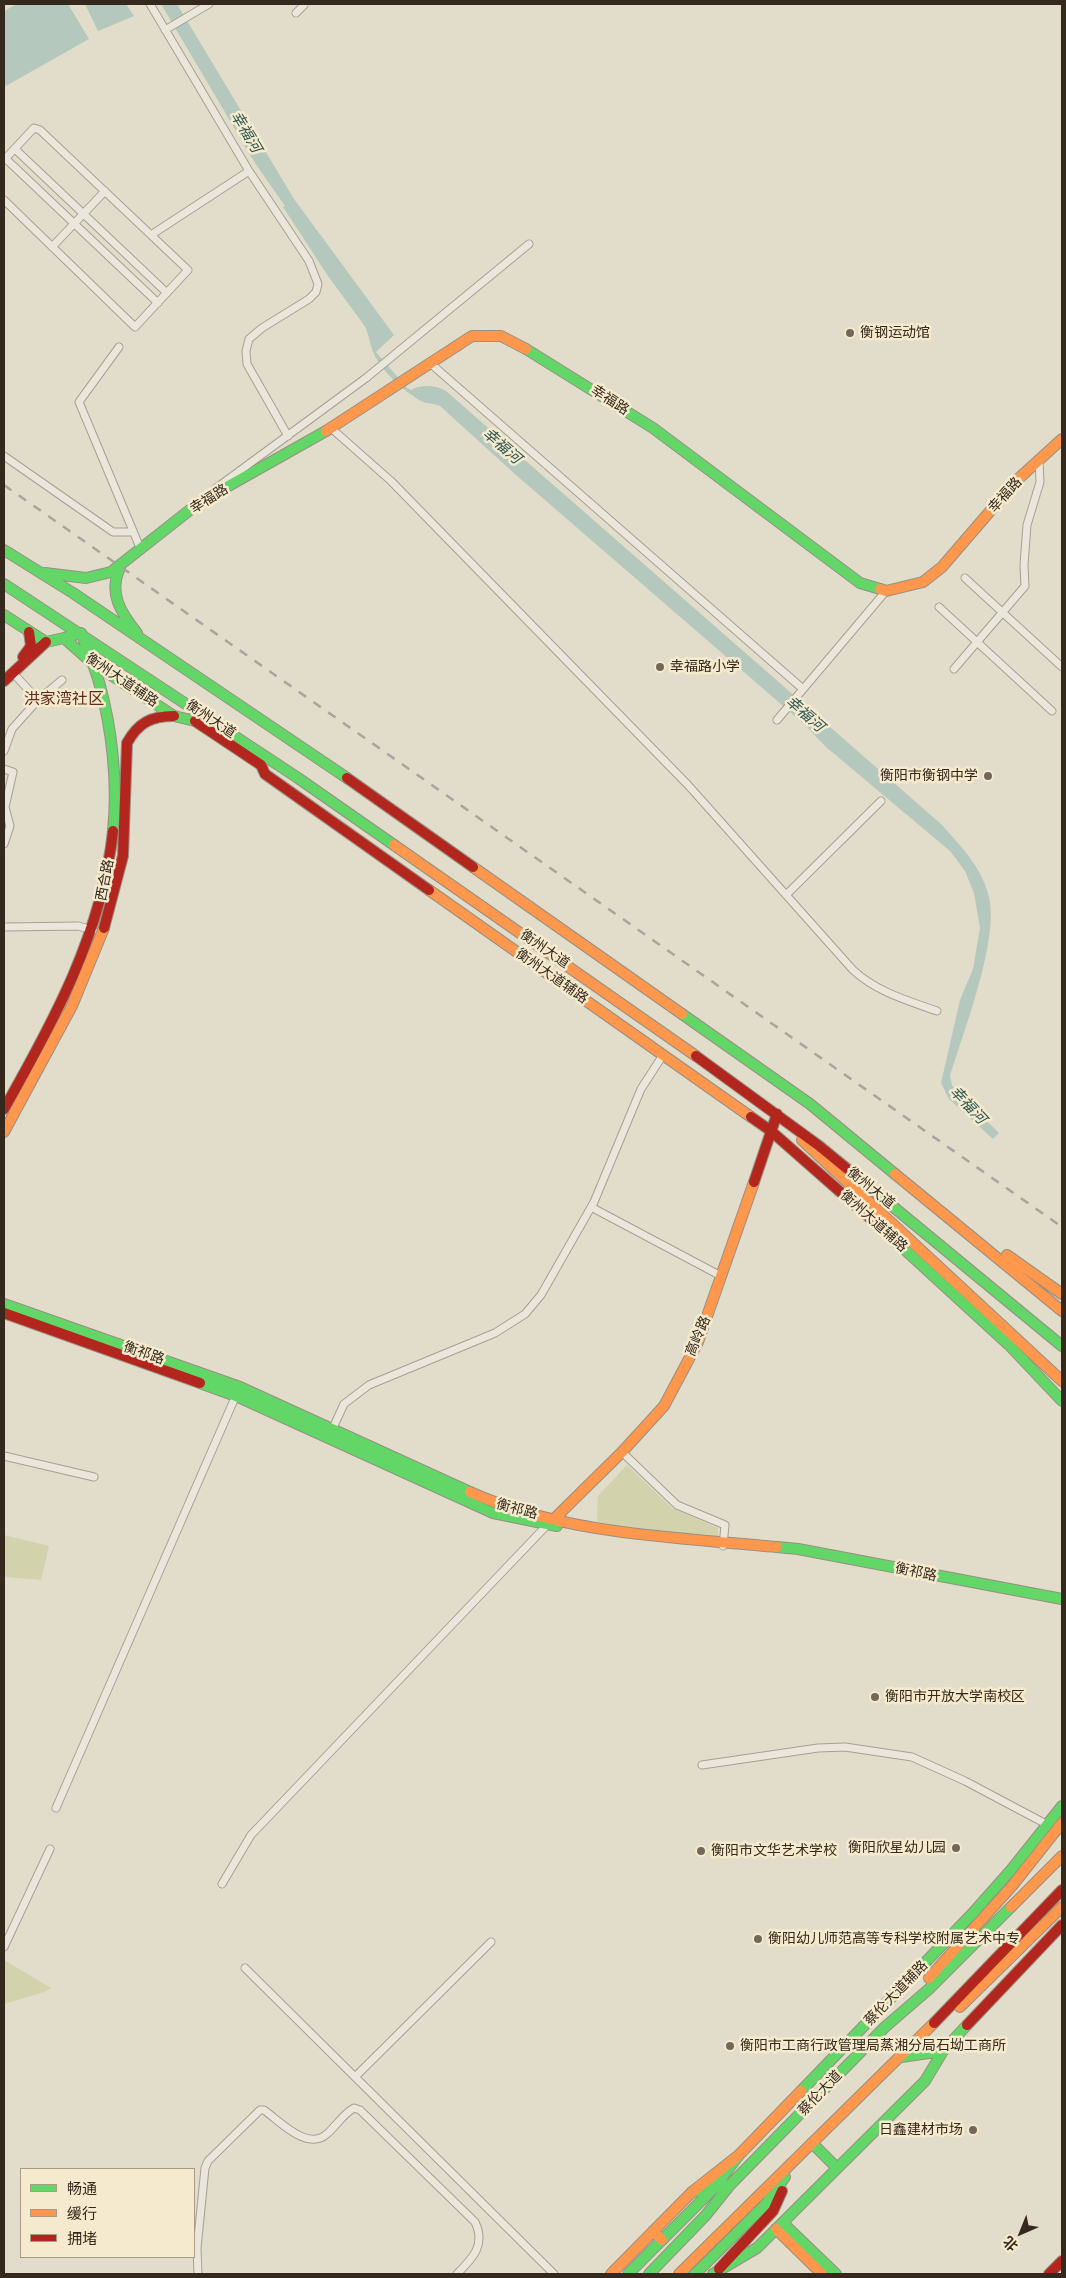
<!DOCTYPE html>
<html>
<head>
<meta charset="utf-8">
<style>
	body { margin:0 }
	#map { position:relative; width:1066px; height:2278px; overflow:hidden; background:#e2dcca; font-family:"Playfair Display","Noto Sans SC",serif }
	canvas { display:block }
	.frame { position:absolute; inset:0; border:5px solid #35281c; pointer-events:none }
	.legend { position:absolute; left:20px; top:2168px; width:175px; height:90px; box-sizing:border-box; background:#f5eace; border:1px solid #a89c87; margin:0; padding:6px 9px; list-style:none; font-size:15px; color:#35281c }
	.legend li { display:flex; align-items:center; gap:10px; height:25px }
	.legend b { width:25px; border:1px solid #a89c87 }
	.north { position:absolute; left:996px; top:2208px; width:50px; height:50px; -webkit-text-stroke:4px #f5eace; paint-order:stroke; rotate:224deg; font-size:14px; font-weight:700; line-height:20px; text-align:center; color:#35281c }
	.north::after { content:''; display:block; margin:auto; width:18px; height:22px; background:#35281c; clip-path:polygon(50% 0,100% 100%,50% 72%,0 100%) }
</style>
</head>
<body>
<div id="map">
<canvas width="1066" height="2278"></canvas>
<div class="frame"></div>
<ul class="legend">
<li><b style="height:6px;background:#63d668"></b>畅通</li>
<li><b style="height:6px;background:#ff974d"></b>缓行</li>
<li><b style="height:6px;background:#b3261e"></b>拥堵</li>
</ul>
<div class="north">北</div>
</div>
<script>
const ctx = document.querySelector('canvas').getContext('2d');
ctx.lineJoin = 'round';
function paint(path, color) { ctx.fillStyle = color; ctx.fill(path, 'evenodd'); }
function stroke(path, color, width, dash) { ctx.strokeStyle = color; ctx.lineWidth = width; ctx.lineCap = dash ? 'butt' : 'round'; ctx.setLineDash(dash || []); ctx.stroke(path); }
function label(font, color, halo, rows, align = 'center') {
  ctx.font = font + ' "Playfair Display","Noto Sans SC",serif'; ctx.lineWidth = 5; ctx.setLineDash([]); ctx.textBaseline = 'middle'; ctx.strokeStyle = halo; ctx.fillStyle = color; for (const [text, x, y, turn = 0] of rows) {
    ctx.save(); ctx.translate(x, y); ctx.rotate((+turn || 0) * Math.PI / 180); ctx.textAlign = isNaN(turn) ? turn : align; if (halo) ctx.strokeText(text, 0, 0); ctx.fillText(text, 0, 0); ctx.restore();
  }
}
paint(new Path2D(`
	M627,1465L672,1508L718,1528V1539L597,1522L598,1496Z
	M4,1535L49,1546L41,1580L4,1577Z
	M4,1960L51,1988L44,1992L4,2004Z`), '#d2d3ac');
paint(new Path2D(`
	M17,4H68L89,39L4,87V11Z
	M85,4H126L134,16L98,31Z
	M161,4H177L294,199L394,335L376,352L407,388L411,390C421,384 436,385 446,391L941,824C960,845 982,867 989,897C999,941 964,1030 950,1076L952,1085L957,1092L999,1133L993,1139L949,1099L941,1083L960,1000L973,969L980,928L974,893L965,871L950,851L826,747L804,724L516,475L440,406C434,403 427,404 421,401C405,392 385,374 376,358C369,346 370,335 364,325L328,276L283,207L285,206L255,163Z`), '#b5c8bd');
const street = new Path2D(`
	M150,4L249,171L309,261L318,284L316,292L309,299L262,328L249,339L246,351L247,364L288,436
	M296,13L304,5L303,4
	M165,30L209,4
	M15,149L167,293
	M5,158L158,303
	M4,160L34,128L40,130L188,270L135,327L4,200
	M151,235L249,171
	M52,247L105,191
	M119,347L79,402L141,550
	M430,363L803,689
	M331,428L391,481L688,785L853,970C877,992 906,1000 937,1011
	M4,456L113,532H133
	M215,489L366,378L529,244
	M965,578L1062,667
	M939,607L1052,711
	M954,669L1025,586L1024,565L1027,525L1040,482L1039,460
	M38,700L62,680
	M777,720L886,591
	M4,751L12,729L38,700L13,673
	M4,769L13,772L5,807L10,826L4,844
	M786,895L881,801
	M4,927L78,926L93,930
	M591,1207L721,1276
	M332,1430L344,1404L369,1385L495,1333L525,1314L541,1295L594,1202L641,1089L663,1055
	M622,1452L677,1505L725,1525L723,1546
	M4,1456L94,1477
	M702,1765L818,1748L845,1747L912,1757L965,1781L1048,1825
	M56,1808L237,1393
	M222,1884L251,1835L550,1522
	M4,1947L50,1849
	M245,1968L554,2274
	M355,2077L491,1942
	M198,2274L197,2248L205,2168L208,2161L260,2110H264C282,2123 308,2152 328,2133C337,2125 343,2114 354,2108L360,2110L475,2222C486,2245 473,2258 457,2274`);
const fast = new Path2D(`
	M526,349L653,428L860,583L880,589
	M4,550L73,593L347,778
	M120,568C108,593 121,613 137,633
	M45,573L86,578L111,572L200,502L326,431
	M4,584L298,778L394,845
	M4,615L46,642L64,638L91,662L174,716L195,721
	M82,634C87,650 94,665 99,682C112,728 118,783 113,831
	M64,638L81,633
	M682,1014L810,1104L895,1174
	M851,1172L1062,1346
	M879,1226L1009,1345L1062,1401
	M4,1304L240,1387L470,1492
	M200,1383L236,1396L493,1513L557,1526
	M777,1547L798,1549L1062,1599
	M901,2057L943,2051
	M801,2091L972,1914L1011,1870L1062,1806
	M812,2143L837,2168
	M692,2192L714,2188L739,2155
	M783,2223L836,2274
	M628,2274L714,2188L730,2185
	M649,2274L706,2215L730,2185L885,2027L929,1989L1011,1907
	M695,2274L765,2205L785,2177
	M713,2274L757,2248L925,2081L943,2051L967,2025`);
const slow = new Path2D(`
	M326,431L472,336H501L526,349
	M880,589L886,591L923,582L942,567L1017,480L1062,439
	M394,845L696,1056
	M473,867L682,1014
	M429,890L751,1117
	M4,1132L72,1006L104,928
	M802,1140L1062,1381
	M895,1174L1062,1311
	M1007,1255L1062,1294
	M470,1492C566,1535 674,1537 777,1547
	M554,1519L622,1452L664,1406L698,1342L754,1182
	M1011,1907L1062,1856
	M929,1978L1012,1886L1062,1823
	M960,2007L1062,1907
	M776,2229L822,2274
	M653,2231L662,2240
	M611,2274L692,2192L739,2155L801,2091
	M679,2274L934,2023`);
const jam = new Path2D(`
	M23,657L31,646L29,632
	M4,681L46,642
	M195,721L261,765L265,774L429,890
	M347,778L473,867
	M104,928L123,856L127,743C138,723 151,716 174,716
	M696,1056L818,1145L851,1172
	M4,1109C54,1021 102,933 113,831
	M751,1117L771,1131L879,1226
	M754,1182L777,1114
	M4,1313L200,1383
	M934,2023L1062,1890
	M967,2025L1062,1925
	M719,2269L773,2211L782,2191
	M1049,2274L1062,2261`);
stroke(street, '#a7a093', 9);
stroke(fast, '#979083', 12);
stroke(slow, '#979083', 12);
stroke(jam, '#979083', 12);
stroke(street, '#eae6db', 7);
stroke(fast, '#63d668', 10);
stroke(slow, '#ff974d', 10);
stroke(jam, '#b3261e', 10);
stroke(new Path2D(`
	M4,485L1062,1227`), '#a9a59c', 2.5, [9, 9]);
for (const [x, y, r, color] of [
	[850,333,5,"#726759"],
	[660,667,5,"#726759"],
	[988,776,5,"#726759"],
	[875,1697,5,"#726759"],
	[956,1848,5,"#726759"],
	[701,1851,5,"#726759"],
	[758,1939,5,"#726759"],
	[730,2046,5,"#726759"],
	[973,2130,5,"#726759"]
]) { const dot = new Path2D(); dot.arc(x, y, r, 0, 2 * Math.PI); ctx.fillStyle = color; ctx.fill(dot); stroke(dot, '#f5eace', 2); }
label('14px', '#35281c', '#f5eace', [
	["衡钢运动馆",860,333],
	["幸福路小学",670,667],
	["衡阳市衡钢中学",978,776,"right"],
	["衡阳市开放大学南校区",885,1697],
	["衡阳欣星幼儿园",946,1848,"right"],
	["衡阳市文华艺术学校",711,1851],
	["衡阳幼儿师范高等专科学校附属艺术中专",768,1939],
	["衡阳市工商行政管理局蒸湘分局石坳工商所",740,2046],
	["日鑫建材市场",963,2130,"right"]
], 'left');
label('14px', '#35281c', '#f5eace', [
	["幸福路",610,400,33],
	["幸福路",1005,495,-48],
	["幸福路",209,499,-32],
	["衡州大道辅路",122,680,34],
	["衡州大道",211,719,34],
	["西合路",105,880,-79],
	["衡州大道",545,949,35],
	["衡州大道辅路",552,976,35],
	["衡州大道",871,1188,39],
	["衡州大道辅路",874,1221,42],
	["高岭路",698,1336,-67],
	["衡祁路",144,1353,19],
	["衡祁路",517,1509,15],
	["衡祁路",916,1572,12],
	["蔡伦大道辅路",896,1993,-46],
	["蔡伦大道",820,2093,-46]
]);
label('italic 15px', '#2b5553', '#f5eace', [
	["幸福河",246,132,59],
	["幸福河",502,446,41],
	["幸福河",805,714,41],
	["幸福河",968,1105,47]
]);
label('16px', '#612b1c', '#f5eace', [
	["洪家湾社区",64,699]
]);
</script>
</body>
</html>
